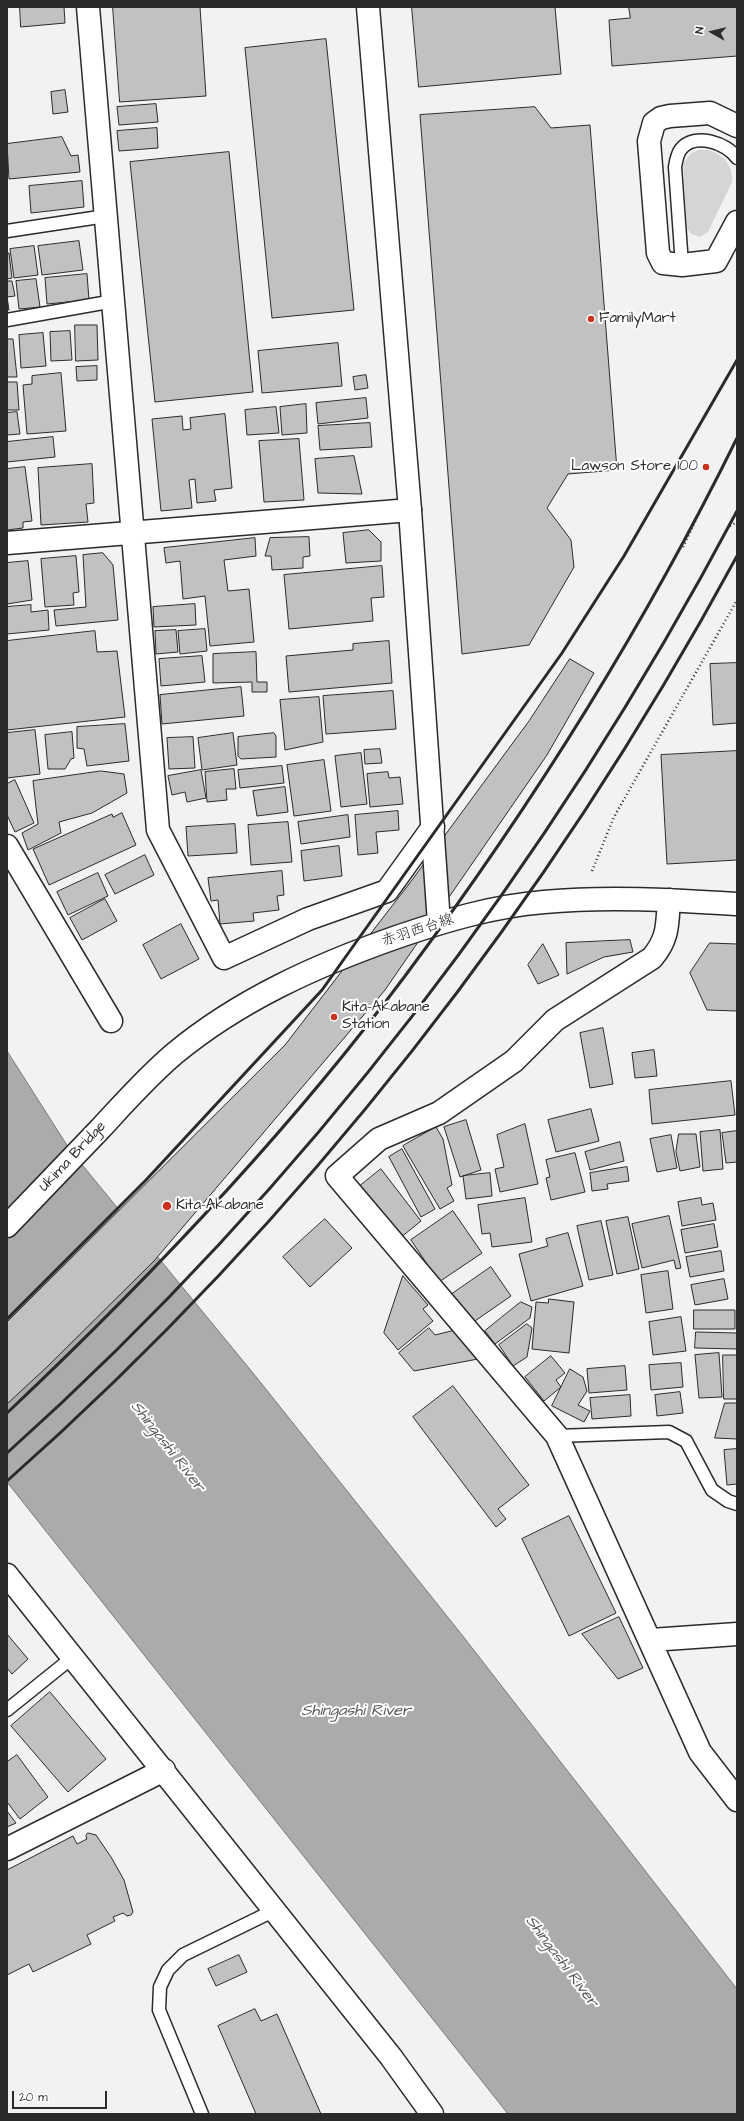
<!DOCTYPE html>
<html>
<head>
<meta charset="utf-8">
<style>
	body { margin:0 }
	#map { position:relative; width:744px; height:2121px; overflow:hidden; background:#f2f2f2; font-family:"Architects Daughter",sans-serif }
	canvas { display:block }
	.frame { position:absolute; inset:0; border:8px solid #2b2b2b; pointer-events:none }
	.north { position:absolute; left:692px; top:12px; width:40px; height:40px; -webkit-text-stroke:3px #fff; paint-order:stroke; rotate:278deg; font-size:11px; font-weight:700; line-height:16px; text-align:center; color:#2b2b2b }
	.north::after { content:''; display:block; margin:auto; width:14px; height:18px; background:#2b2b2b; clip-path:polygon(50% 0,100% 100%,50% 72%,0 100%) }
	.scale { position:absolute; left:12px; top:2091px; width:95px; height:18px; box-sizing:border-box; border:2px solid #2b2b2b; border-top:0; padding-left:5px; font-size:12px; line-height:14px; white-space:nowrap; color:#2b2b2b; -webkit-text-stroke:3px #fff; paint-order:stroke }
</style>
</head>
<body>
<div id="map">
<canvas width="744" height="2121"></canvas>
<div class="frame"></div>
<div class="north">N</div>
<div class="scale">20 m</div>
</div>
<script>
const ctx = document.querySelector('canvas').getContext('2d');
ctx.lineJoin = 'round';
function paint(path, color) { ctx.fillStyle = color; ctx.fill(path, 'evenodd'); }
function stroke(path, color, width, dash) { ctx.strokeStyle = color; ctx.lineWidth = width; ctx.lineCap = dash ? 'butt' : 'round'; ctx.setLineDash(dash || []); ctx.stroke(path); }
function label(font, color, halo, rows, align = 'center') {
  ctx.font = font + ' "Architects Daughter","Klee One",sans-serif'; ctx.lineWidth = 4; ctx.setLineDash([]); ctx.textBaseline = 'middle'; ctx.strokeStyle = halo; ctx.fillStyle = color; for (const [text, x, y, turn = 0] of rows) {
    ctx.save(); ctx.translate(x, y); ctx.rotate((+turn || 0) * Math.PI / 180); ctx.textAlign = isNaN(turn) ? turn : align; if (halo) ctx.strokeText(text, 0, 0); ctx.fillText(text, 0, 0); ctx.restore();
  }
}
paint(new Path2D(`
	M698,150C717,148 734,162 732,182L708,232L700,237L691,234L687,228L683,164L690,154Z`), '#d5d5d5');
const water = new Path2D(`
	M7,1051L70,1150L257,1378L462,1635L737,1989V2114H508L7,1482Z`);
paint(water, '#ababab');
stroke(water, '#787878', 1);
const building = new Path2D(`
	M20,7H64L65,23L21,27Z
	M113,7H200L206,96L120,102Z
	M412,7H555L561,74L419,87Z
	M629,7H737V56L612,66L609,20L630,18Z
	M326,39L354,310L272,318L245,48Z
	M65,90L68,112L53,114L51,92Z
	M156,104L158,122L119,125L117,107Z
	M535,107L551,128L590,125L617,470L568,474L547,508L571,540L574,567L529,645L462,654L420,115Z
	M157,128L158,148L119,151L117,131Z
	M62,137L71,156L78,155L80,172L9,179L7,144Z
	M229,152L253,392L155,402L130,162Z
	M82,181L84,207L31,213L29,186Z
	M79,241L83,270L42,275L38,246Z
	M34,246L38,275L14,278L10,249Z
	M7,253H9L12,278L7,279Z
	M87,274L89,300L47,304L45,278Z
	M36,279L40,307L19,309L16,281Z
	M7,281H12L15,296L7,297L9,310H7Z
	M75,325H97L98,360L76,361Z
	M70,331L72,360L51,361L50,332Z
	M43,333L46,366L21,368L19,335Z
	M7,339H13L17,377H7Z
	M338,343L342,386L262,393L258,351Z
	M97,366V380L77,381L76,367Z
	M61,373L66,431L27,434L23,385L32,384V376Z
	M366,375L368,388L355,390L353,377Z
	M7,382H17L19,410H7Z
	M366,398L368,418L318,424L316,403Z
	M306,404L307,433L282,435L280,407Z
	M276,407L279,433L247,435L245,410Z
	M17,412L20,434L7,435V413Z
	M225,414L232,488L214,490L216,501L197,503L195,479L189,480L192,508L161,511L152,419L182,416L183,430L191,429L190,418Z
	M370,423L372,447L320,450L318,426Z
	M53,437L55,457L7,462V442Z
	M299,439L304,500L264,502L259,441Z
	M354,456L362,494L318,493L315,459Z
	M92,464L94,503L86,504L88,522L41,525L38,468Z
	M25,467L32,521L23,522V528L7,530V469Z
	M369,530L381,542V561L346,563L343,533Z
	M309,537L310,556L303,557V568L272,570L271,556H265L270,538Z
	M255,538L256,556L224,560L228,591L249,589L254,642L210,646L205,596L183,599L180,561L166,563L164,548Z
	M103,553L113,565L118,620L56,626L54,610L86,607L83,555Z
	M76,556L79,592L73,593L74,605L45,607L41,559Z
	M28,561L32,600L7,604V563Z
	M382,566L384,597L371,598L373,621L289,629L284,575Z
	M195,604L196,625L154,627L153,607Z
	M31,605V612L48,610L49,630L7,634V607Z
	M205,629L207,651L180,654L178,631Z
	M176,630L178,652L156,654L155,631Z
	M95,631L97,652L117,651L125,717L7,730V641Z
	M389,641L392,683L289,692L286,656L353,650V644Z
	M256,652L257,682H267V692H252V682L213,683V654Z
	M202,656L205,682L161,686L159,659Z
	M570,659L594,673L547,755L385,990L154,1261L48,1366L7,1404V1322L285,1045L412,880L529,721Z
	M737,663V723L713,725L710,664Z
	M241,687L244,716L162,724L160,695Z
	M393,691L396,729L326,734L323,696Z
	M319,697L323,742L285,750L280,700Z
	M125,724L129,761L87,766L84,749L77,748V727Z
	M35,730L40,774L7,778V733Z
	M72,732L74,758L71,759L65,769H48L45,735Z
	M233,733L237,765L202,770L198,738Z
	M274,733L276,736V757L241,759L238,756V737Z
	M193,737L195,768L169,769L167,738Z
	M380,749L382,763L365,764L364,750Z
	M737,751V860L667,864L661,755Z
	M361,753L367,804L341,807L335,756Z
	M324,760L331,811L294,816L287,765Z
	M282,766L284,783L240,788L238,770Z
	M234,769L236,789H226L227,800L207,802L205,772Z
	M201,770L206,798L187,802L185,792L172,795L168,776Z
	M101,771L124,774L127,793L92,813L59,822L61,833L28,850L22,833L38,824L33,781Z
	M388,772L389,778L400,777L403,804L370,807L367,774Z
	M15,780L34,823L15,832L7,815V784Z
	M285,787L288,812L257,816L253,791Z
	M398,811L399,830L376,832L378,853L358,855L355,815Z
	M122,813L136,845L49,885L33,849L112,814L113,817Z
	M348,815L350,837L301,844L298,822Z
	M288,822L292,862L251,865L248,825Z
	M235,824L237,853L188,856L186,827Z
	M339,846L342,876L304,881L301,851Z
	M145,855L154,875L115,894L105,875Z
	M282,871L284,895L277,896L279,910L253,913L254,921L220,924L218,900L211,901L208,878Z
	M98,873L108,896L68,915L57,892Z
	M105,899L117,921L82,940L70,918Z
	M181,924L199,959L161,979L143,945Z
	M630,940L633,952L604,957L567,974L566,943Z
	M710,943L737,944V1011L707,1010L690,973Z
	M543,944L559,975L538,984L528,965Z
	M603,1028L613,1084L590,1088L580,1033Z
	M654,1050L657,1076L635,1078L632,1053Z
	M731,1081L735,1115L652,1124L649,1090Z
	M591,1109L599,1141L556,1152L548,1120Z
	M466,1120L481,1170L460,1177L444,1127Z
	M525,1124L538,1184L500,1192L495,1169L504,1167L497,1135Z
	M436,1127L443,1139L452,1185L447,1188L454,1201L440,1209L403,1146Z
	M720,1130L723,1169L703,1171L700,1132Z
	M737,1131V1162L726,1163L722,1133Z
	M679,1134H696L700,1167L680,1171L676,1152Z
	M671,1135L677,1168L657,1172L650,1139Z
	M620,1142L624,1161L590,1170L585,1152Z
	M402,1149L435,1209L421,1217L389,1157Z
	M575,1153L585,1192L551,1200L546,1178L550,1177L546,1160Z
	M627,1167L629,1181L607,1184L608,1189L592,1191L590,1173Z
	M381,1169L421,1221L400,1238L360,1186Z
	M490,1173L492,1196L466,1199L463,1176Z
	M525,1198L532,1242L492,1247L490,1233L482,1234L478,1205Z
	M701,1198L702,1205L713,1203L716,1220L682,1226L678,1202Z
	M453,1211L482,1253L439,1282L411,1240Z
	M669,1216L681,1268L676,1269L674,1260L642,1268L632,1224Z
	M628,1217L639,1269L617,1274L606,1221Z
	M325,1219L352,1248L310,1287L283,1257Z
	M601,1221L613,1275L589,1280L577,1226Z
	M714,1224L718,1247L685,1253L681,1230Z
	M568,1233L583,1286L531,1301L519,1254L548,1246L546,1239Z
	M721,1251L724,1271L690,1277L686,1257Z
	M491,1267L511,1296L472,1323L452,1294Z
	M668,1271L673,1309L646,1313L641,1275Z
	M403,1276L428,1305L423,1309L433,1321L398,1350L384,1333Z
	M724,1279L728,1299L695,1305L691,1285Z
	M549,1299L574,1302L569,1353L532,1349L536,1302L548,1303Z
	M521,1302L532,1307L530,1318L495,1344L485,1331Z
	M694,1310H735V1329H694Z
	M681,1317L686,1351L653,1355L649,1322Z
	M527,1324L532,1328L527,1357L513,1366L499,1345Z
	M429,1328L435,1335L455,1330L478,1359L414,1371L399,1353Z
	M696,1332L737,1333V1349L695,1348Z
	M719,1353L722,1397L699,1398L695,1355Z
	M723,1355H737V1399H724Z
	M551,1356L565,1373L556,1380L561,1387L544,1401L525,1377Z
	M681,1363L683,1387L651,1390L649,1365Z
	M625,1366L627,1390L589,1393L587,1369Z
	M570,1369L583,1377L587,1391L578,1405L590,1411L584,1422L552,1406Z
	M453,1386L529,1485L498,1509L506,1519L496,1527L413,1417Z
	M680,1392L683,1413L657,1416L655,1395Z
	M630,1395L631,1416L592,1419L590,1398Z
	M725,1403H737V1439L715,1438Z
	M737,1449V1484L727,1485L724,1450Z
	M569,1516L616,1613L569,1636L522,1539Z
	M619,1617L643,1668L618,1679L582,1634Z
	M7,1634L28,1659L12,1674L7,1668Z
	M50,1692L106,1759L68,1792L11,1726Z
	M17,1755L48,1797L20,1819L7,1802V1762Z
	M7,1811L16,1823L7,1827Z
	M88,1833L96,1835L111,1857L124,1880L133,1912L131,1915L127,1916L123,1913L113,1917L115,1921L87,1935L91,1944L33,1972L29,1964L7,1975V1870L73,1836L77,1844L87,1839L86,1836Z
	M239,1955L247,1972L216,1986L208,1969Z
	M255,2009L261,2021L277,2014L321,2114H256L218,2026Z`);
paint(building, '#c1c1c1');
stroke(building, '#2b2b2b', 1);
const lane = new Path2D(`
	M7,231L106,216
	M682,265L675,167C676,161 677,154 681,149C695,132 727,143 737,158
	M7,320L114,301
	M557,1436L669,1432L686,1441L712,1490L728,1501L737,1504
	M7,1710L73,1657
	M202,2114L159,2010L160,1987L168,1970L183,1955L275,1910`);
const street = new Path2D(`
	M88,7L158,830L224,958L308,919L387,891L433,827
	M737,126L710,113L670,116L661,118L654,123L649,141L658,253L663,263L682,265L716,261L737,222
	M7,543L410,510
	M7,846L111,1021
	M669,900C667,924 669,938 652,958L555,1020L514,1061L439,1113L379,1139L337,1176L557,1436L700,1752L737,1800
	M7,1575L391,2057L432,2114
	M651,1640L737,1634
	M7,1849L164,1770`);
const secondary = new Path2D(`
	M368,7L410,510L439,923
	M7,1226C38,1194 69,1161 100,1129C124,1103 147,1077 174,1054C239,1000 317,965 397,937C444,921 493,906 544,902C608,896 672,900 737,904`);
stroke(lane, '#2b2b2b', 15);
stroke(street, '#2b2b2b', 25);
stroke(secondary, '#2b2b2b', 25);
stroke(new Path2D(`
	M730,526L737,522
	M683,547L700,511
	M592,871L614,817L737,600`), '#2b2b2b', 2.5, [1, 3]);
stroke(lane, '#fff', 12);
stroke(street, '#fff', 22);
stroke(secondary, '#fff', 22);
stroke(new Path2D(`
	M7,1319L146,1180L322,990L562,653L624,556L737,360
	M7,1413C150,1278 287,1134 405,976C531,807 644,627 737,438
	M7,1453C306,1185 550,864 737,511
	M7,1481C303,1219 549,903 737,556`), '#2b2b2b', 3);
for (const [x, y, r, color] of [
	[591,319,4,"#c8321e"],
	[706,467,4,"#c8321e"],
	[334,1017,4,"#c8321e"],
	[167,1206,5,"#c8321e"]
]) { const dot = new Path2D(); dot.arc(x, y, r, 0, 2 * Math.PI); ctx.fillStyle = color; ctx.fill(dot); stroke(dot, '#fff', 1.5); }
label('15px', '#2b2b2b', '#fff', [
	["FamilyMart",599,319],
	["Lawson Store 100",698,467,"right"],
	["Kita-Akabane",342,1008],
	["Station",342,1025],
	["Kita-Akabane",176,1206]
], 'left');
label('15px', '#2b2b2b', '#fff', [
	["赤羽西台線",418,931,-18],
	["Ukima Bridge",73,1157,-47]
]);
label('italic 16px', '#585858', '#fff', [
	["Shingashi River",167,1447,52],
	["Shingashi River",356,1712],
	["Shingashi River",561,1962,53]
]);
</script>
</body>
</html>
